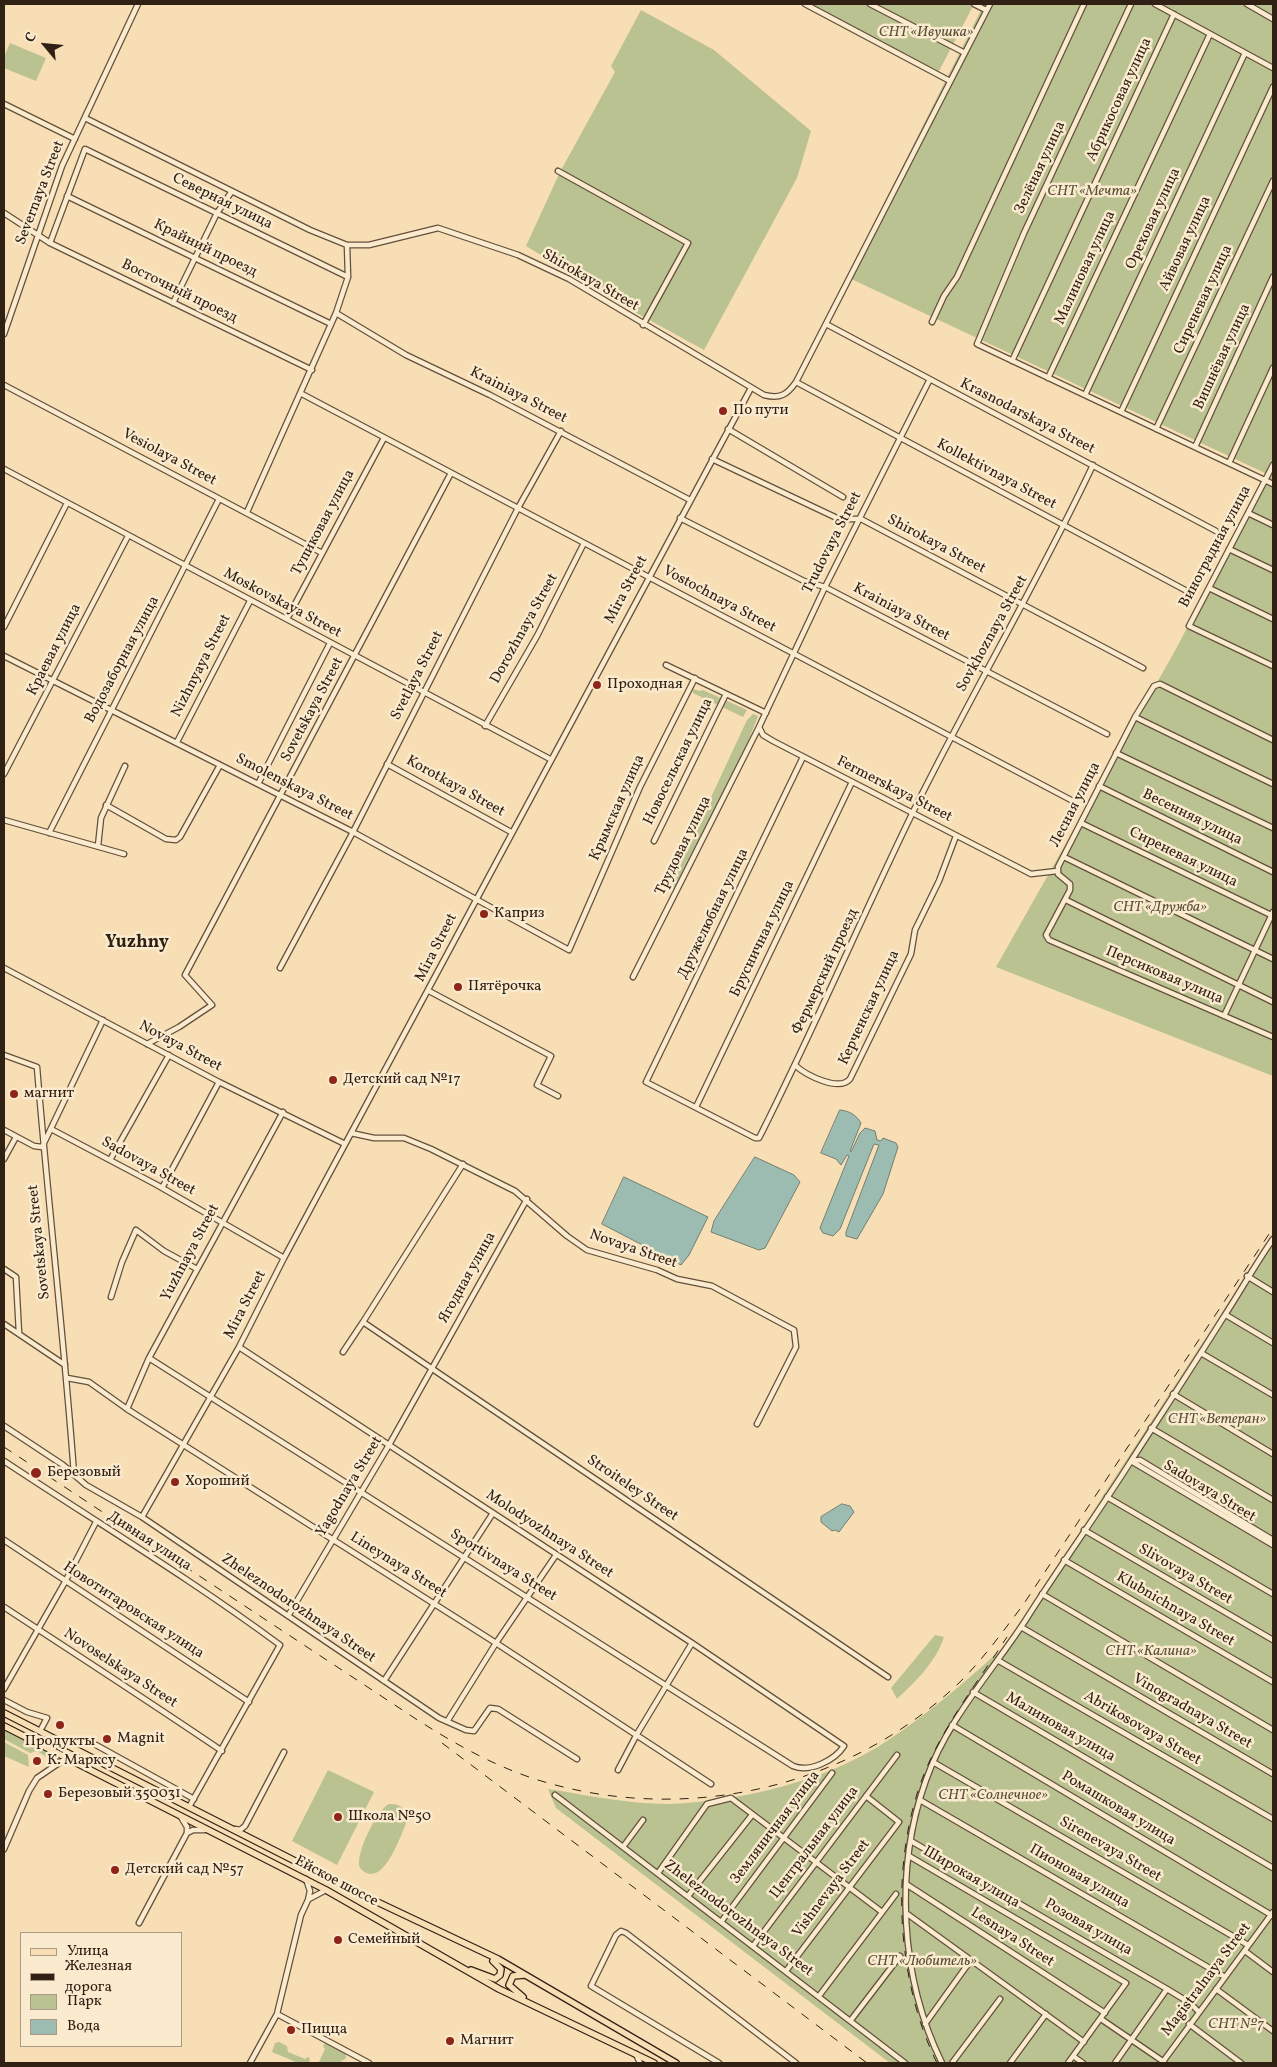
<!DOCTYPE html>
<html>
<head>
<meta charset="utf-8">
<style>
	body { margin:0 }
	#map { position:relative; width:1277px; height:2067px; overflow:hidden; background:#f8deb4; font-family:Vollkorn,serif }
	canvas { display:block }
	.frame { position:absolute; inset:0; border:5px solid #312014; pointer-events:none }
	.legend { position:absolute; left:20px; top:1932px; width:162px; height:115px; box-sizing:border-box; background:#faeace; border:1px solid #aa9984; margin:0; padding:6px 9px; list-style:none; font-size:15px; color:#312014 }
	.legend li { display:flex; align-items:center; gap:10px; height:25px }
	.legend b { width:25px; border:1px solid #aa9984 }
	.north { position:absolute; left:20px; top:20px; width:50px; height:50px; -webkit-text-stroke:4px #faeace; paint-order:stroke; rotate:298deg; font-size:14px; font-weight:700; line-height:20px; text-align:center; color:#312014 }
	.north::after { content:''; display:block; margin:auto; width:18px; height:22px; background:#312014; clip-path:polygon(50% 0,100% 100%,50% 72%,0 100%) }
</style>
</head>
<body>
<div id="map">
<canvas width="1277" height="2067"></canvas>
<div class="frame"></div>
<ul class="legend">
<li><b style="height:6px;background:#f8deb4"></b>Улица</li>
<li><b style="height:6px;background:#312014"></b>Железная дорога</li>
<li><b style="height:14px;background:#b9c290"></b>Парк</li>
<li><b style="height:14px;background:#9dbcb1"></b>Вода</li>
</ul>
<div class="north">С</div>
</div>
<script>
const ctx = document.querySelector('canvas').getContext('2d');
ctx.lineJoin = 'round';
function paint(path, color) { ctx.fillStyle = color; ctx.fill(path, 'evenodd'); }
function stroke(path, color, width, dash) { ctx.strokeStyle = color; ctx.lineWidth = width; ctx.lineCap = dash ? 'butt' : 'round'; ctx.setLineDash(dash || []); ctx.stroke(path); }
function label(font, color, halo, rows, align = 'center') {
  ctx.font = font + ' Vollkorn,serif'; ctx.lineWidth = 5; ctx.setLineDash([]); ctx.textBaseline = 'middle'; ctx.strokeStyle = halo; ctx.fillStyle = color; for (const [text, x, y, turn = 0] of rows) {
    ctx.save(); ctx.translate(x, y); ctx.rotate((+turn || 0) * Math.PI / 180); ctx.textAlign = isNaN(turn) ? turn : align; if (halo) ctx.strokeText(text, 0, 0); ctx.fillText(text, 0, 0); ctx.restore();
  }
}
paint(new Path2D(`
	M803,4H974L939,71Z
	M984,4H1273V1076L996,967L1176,649L1267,474L847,277Z
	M641,10L714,50L811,131L797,178L704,350L633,311L526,246L560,172L615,72L611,66Z
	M10,43L46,58L36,81L4,68V57Z
	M692,689L700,691L703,690L747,710L743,717L693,693Z
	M753,714L758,716L746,747L673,891L672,881L747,720Z
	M1273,1234V2063H890L556,1808L548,1789C587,1795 627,1804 667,1804C739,1802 827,1781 887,1741C929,1713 969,1679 1007,1644Z
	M935,1635L944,1637C936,1662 916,1681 897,1699L891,1688Z
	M4,1730L52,1755L53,1761L37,1751L30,1753L4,1739Z
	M4,1742L28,1755L29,1767L4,1756Z
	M328,1770L374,1792L337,1865L292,1841Z
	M389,1804C401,1803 408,1810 407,1821C400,1837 382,1892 360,1868C354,1856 377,1809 389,1804Z
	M279,2042L287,2046L288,2052L305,2059L308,2057L310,2059L309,2063H298L272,2052L275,2043Z
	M325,2043L346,2053V2058L339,2063H314L319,2062L325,2049L323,2046Z`), '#b9c290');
const water = new Path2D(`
	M840,1110C850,1111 856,1115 861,1123L850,1151L851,1152L860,1133L865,1128L875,1131L877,1140L881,1141L883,1138L896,1143L898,1147L883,1194L857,1239L846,1236V1232L879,1145L874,1144L840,1229L833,1236L823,1233L820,1228L849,1156L847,1155L841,1165L836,1159L821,1153Z
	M755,1157L794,1175L800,1182L765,1248L759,1250L711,1232L714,1221Z
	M624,1177L708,1217L689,1255L681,1265L602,1224Z
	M842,1504L850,1506L854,1512L839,1532L835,1530L832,1531L821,1522V1517Z`);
paint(water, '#9dbcb1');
stroke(water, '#727e72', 1);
const minor = new Path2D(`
	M805,4L950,81
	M870,4L965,53
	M974,4L986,10
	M1131,4L1024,233L977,344L1273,484
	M1155,4L1273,68
	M1247,4L1273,19
	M4,104L75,139
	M85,118L310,230L347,245H369L438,228L518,255L569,279L764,395C780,399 787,395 796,382L990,4
	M558,171L688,243L643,325
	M67,196L331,324
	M4,213L50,243L312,370
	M50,243L85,149L348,277
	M173,303L217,213L232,191
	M336,313L406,355L490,395L690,500
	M932,322L944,296L957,277L1084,4
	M826,324L1216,531
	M4,334L62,166L138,4
	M1012,361L1174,14
	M1048,378L1210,34
	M929,381L825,587L759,727L763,735L773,741L1031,874L1057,871
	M796,382L1185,590
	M4,385L322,553
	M302,394L1071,800
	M1085,395L1245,53
	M1121,412L1273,87
	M728,429L843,497
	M1156,429L1273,181
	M1195,447L1273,277
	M712,459L839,519H861L1143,668
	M1229,463L1273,368
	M1273,465L1189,626L1273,666
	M4,469L550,759
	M247,512L336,313L348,277L347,245
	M1248,513L1273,525
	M680,518L804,581L825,587L1107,734
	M1229,549L1273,570
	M1209,588L1273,619
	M287,619L384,438
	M4,627L67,503
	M4,656L353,832L569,950L640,787L695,678
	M666,665L766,713
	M1135,717L1273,784
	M485,726L537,636L584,543
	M1273,740L1160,684L1154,686L1135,717L1058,867V874L1070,884V890L1046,935L1049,940L1273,1037
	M177,742L250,601
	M1116,753L1273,828
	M803,757L646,1082L755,1138H759C813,1031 860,921 912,814C970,696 1037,584 1093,465
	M387,764L511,832
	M4,774L128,536
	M258,784L330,643
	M1099,786L1273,872
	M106,805L166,839L176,840L180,837L220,765
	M4,820L124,854
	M1081,823L1273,916
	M49,833L219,499
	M654,841L726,694
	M98,846L101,818L125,766
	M1064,857L1273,959
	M1066,900L1273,1002
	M4,968L219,1082L345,1144
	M280,968L353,832L518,508L561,431
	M633,977L759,727
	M429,991L551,1056L537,1085L558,1096
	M1224,1016L1273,912
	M147,1044L179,1027L212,1005L185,975L451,473
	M4,1055L37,1067C48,1203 64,1338 74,1474
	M796,1066C806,1075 839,1092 850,1079L911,954L915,930L939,881L956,836
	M696,1107L852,782
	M51,1129L157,1185L284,1258
	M4,1130L34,1146L42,1147
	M351,1133L374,1138H404L431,1149L515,1191L567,1236L587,1250L657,1270L677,1279L712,1286L794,1330L796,1347L757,1424
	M43,1145L103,1020
	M4,1159L16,1137
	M110,1160L169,1055
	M463,1164L363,1322L888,1677
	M162,1188L219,1082
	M4,1269L16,1277L19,1333
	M1247,1276L1273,1292
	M111,1297L122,1262L136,1230L164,1251L197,1269
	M1226,1315L1273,1343
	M4,1324L65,1365
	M343,1352L363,1322
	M1201,1353L1273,1395
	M149,1358L793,1766C810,1773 835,1760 844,1746L692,1643L239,1347
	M67,1378L89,1382L127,1409L496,1643L711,1784
	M1173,1394L1273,1454
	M127,1409L149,1358L283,1112
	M4,1426L63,1465L86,1485L142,1517L439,1718L466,1730L474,1731L490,1708L498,1709L577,1759
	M1151,1428L1273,1500
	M4,1461C96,1522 191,1579 280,1645L189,1807
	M1131,1461L1273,1545
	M1132,1461L1140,1460L1273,1540
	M1107,1497L1273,1594
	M142,1517L239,1347L284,1258L751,388
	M1084,1530L1273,1640
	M4,1540L249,1702
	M1064,1560L1273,1682
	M1042,1594L1273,1730
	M4,1607C77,1655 150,1702 222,1751
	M288,1616L389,1445L527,1199
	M1021,1627L1273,1774
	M999,1661L1273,1819
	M384,1681L493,1513
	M4,1689L65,1582L96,1522
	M973,1692L1273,1868
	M4,1700L27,1712L47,1718L40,1731
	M448,1720L496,1643L556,1555
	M952,1725L1273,1916
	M96,1745L194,1799
	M50,1752L55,1755V1765
	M933,1762L1248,1945
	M618,1770L637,1734L692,1643
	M555,1795L905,2063
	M920,1800L1225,1977
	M235,1829L240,1830L245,1826L284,1752
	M187,1833L193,1830H205
	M911,1841L1167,1989L1190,2003L1198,2011
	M623,1847L643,1820
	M4,1849L29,1791L37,1778L62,1761L69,1762
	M909,1856L1126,1983L1068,2063
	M658,1873L707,1804L731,1798L882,1912
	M906,1884L1105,2013
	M688,1896L752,1815
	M309,1899L326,1890
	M906,1913L1084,2042
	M721,1922L832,1773
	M139,1923L187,1833V1827L181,1817
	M753,1946L897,1755
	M1245,1951L1273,1972
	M786,1971L899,1822L866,1796
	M1216,1989L1273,2031
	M819,1996L896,1894
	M277,2014L369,2063
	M1101,2019L1164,2062
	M851,2020L900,1956
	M925,2024L971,1960
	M1189,2024L1241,2063
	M636,2054L640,2063
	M1073,2056L1083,2063
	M250,2063L277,2014L301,1915L308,1900L310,1891L306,1879
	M719,2063L591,1986L616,1935L621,1931L626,1933L796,2063
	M942,2063C900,1978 894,1869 926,1780C947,1720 991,1673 1025,1621C1059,1567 1097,1515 1131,1461C1162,1413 1193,1366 1223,1318C1240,1292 1255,1265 1273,1239
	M952,2063L1000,1999
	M1010,2063L1046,2014
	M1115,2063L1167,1989
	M1162,2063L1273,1912`);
const major = new Path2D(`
	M4,1713L354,1891L498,1959L676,2063
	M4,1726L326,1890L499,1989L654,2063
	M471,1970L495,1979L500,1975L501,1969L493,1961
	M523,1997L509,1985L513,1976L524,1975`);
stroke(minor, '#63503c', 7);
stroke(major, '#312014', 8);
stroke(minor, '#faeace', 4.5);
stroke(major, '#f8deb4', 5.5);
stroke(new Path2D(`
	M4,1447L416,1719C455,1744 494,1766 538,1780C686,1826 853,1788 964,1678C986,1655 1004,1630 1023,1605L1273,1228
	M442,1743L867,2063
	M937,2063C893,1974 888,1842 934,1752C954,1712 983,1674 1007,1637`), '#312014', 1, [9, 9]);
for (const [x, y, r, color] of [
	[723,411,5,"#8f2418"],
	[597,685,5,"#8f2418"],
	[484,914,5,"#8f2418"],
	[458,987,5,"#8f2418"],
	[333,1080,5,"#8f2418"],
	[14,1094,5,"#8f2418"],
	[36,1473,6,"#8f2418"],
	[175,1482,5,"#8f2418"],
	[60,1725,5,"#8f2418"],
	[107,1739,5,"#8f2418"],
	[37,1761,5,"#8f2418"],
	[48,1794,5,"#8f2418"],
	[338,1817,5,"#8f2418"],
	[115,1870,5,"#8f2418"],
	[338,1940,5,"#8f2418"],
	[291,2030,5,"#8f2418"],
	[450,2041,5,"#8f2418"]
]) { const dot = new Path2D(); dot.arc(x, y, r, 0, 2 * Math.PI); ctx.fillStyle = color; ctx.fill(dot); stroke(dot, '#faeace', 2); }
label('italic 15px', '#5a5139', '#faeace', [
	["СНТ «Ивушка»",926,33],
	["СНТ «Мечта»",1092,192],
	["СНТ «Дружба»",1160,908],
	["СНТ «Ветеран»",1217,1420],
	["СНТ «Калина»",1151,1652],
	["СНТ «Солнечное»",993,1796],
	["СНТ «Любитель»",922,1962],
	["СНТ №7",1236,2025]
]);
label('15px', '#312014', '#faeace', [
	["Абрикосовая улица",1120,100,-65],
	["Зелёная улица",1041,168,-65],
	["Severnaya Street",41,193,-69],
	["Северная улица",222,202,26],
	["Ореховая улица",1154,219,-65],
	["Айвовая улица",1186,244,-65],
	["Крайний проезд",205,249,26],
	["Малиновая улица",1086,268,-65],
	["Shirokaya Street",590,281,30],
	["Восточный проезд",179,292,26],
	["Сиреневая улица",1204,300,-65],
	["Вишнёвая улица",1223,357,-65],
	["Krainiaya Street",518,396,27],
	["Krasnodarskaya Street",1027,417,27],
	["Vesiolaya Street",169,458,28],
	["Kollektivnaya Street",996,475,28],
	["Тупиковая улица",324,523,-62],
	["Trudovaya Street",833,543,-63],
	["Shirokaya Street",936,545,28],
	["Виноградная улица",1216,547,-62],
	["Mira Street",627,590,-62],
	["Vostochnaya Street",719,600,28],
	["Moskovskaya Street",282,604,28],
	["Krainiaya Street",901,613,28],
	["Dorozhnaya Street",525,629,-61],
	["Sovkhoznaya Street",993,634,-61],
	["Краевая улица",55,650,-63],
	["Водозаборная улица",123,660,-62],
	["Nizhnyaya Street",202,666,-63],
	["Svetlaya Street",418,676,-63],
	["Sovetskaya Street",313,710,-62],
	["Новосельская улица",679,762,-64],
	["Korotkaya Street",455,787,29],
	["Smolenskaya Street",294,788,27],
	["Fermerskaya Street",894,790,27],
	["Лесная улица",1076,805,-63],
	["Крымская улица",618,808,-66],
	["Весенняя улица",1192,818,26],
	["Трудовая улица",684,846,-64],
	["Сиреневая улица",1183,858,26],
	["Дружелюбная улица",714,914,-64],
	["Брусничная улица",763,939,-64],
	["Mira Street",437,948,-63],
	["Фермерский проезд",826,972,-65],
	["Персиковая улица",1164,976,23],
	["Керченская улица",870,1008,-65],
	["Novaya Street",180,1047,28],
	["Sadovaya Street",148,1167,29],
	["Sovetskaya Street",40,1242,-96],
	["Novaya Street",633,1250,19],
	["Yuzhnaya Street",191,1253,-62],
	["Ягодная улица",468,1278,-61],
	["Mira Street",246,1305,-63],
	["Yagodnaya Street",350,1487,-59],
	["Stroiteley Street",632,1489,34],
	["Sadovaya Street",1209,1492,31],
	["Molodyozhnaya Street",549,1535,33],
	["Дивная улица",149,1542,33],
	["Lineynaya Street",398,1566,32],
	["Sportivnaya Street",503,1566,32],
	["Slivovaya Street",1185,1575,30],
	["Zheleznodorozhnaya Street",298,1609,34],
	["Klubnichnaya Street",1175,1610,30],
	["Новотитаровская улица",133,1611,33],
	["Novoselskaya Street",120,1669,33],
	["Vinogradnaya Street",1192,1712,30],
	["Малиновая улица",1060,1728,30],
	["Abrikosovaya Street",1142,1729,30],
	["Ромашковая улица",1118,1809,31],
	["Земляничная улица",776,1828,-53],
	["Центральная улица",815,1843,-53],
	["Sirenevaya Street",1110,1850,30],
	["Пионовая улица",1079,1877,30],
	["Широкая улица",971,1878,30],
	["Ейское шоссе",336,1882,28],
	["Vishnevaya Street",832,1889,-53],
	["Zheleznodorozhnaya Street",738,1919,37],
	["Розовая улица",1088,1928,30],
	["Lesnaya Street",1012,1938,33],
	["Magistralnaya Street",1207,1980,-53]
]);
label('15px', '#312014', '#faeace', [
	["По пути",733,411],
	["Проходная",607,685],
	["Каприз",494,914],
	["Пятёрочка",468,987],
	["Детский сад №17",343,1080],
	["магнит",24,1094],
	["Березовый",47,1473],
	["Хороший",185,1482],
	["Magnit",117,1739],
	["Продукты",60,1742,"center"],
	["К. Марксу",47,1761],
	["Березовый 350031",58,1794],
	["Школа №50",348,1817],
	["Детский сад №57",125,1870],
	["Семейный",348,1940],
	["Пицца",301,2030],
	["Магнит",460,2041]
], 'left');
label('bold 18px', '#312014', '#faeace', [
	["Yuzhny",137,944]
]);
</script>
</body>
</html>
